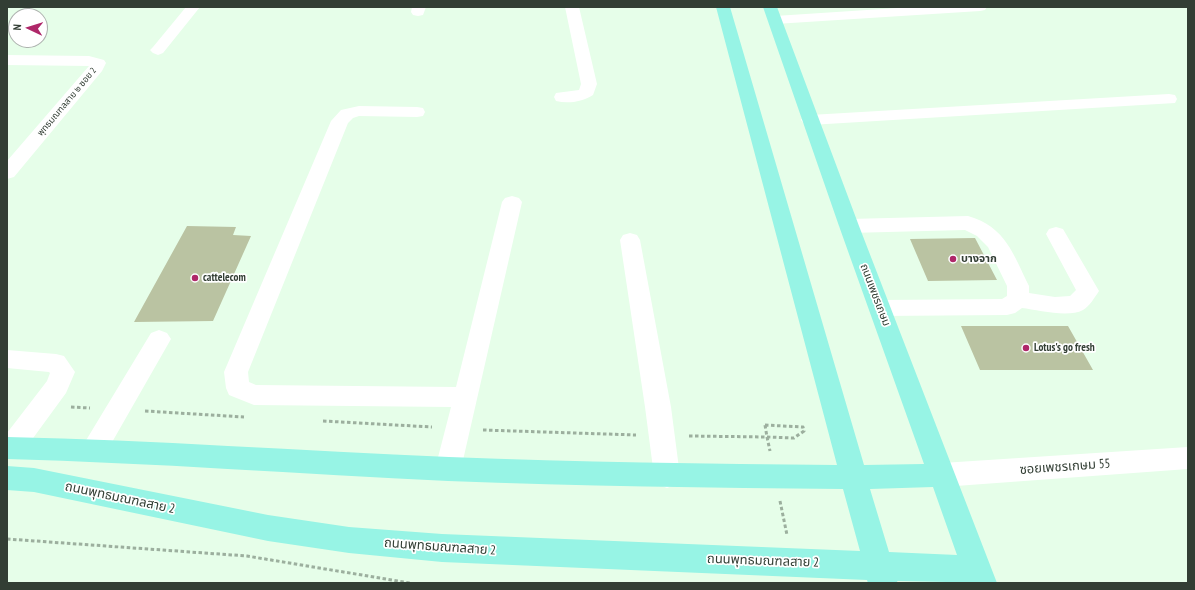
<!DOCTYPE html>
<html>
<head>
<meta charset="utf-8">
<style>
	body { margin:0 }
	#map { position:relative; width:1195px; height:590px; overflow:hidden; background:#e6fee9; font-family:"PT Sans Narrow",sans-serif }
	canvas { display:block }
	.frame { position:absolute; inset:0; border:8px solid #323e34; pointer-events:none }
	.north { position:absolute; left:8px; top:8px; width:40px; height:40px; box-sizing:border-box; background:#fff; border:1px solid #adb2ae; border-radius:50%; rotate:274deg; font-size:11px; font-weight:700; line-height:16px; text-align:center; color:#323e34 }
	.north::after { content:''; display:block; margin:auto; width:14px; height:18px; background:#af2769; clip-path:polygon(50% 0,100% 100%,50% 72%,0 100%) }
</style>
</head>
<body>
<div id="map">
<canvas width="1195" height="590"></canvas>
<div class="frame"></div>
<div class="north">N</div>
</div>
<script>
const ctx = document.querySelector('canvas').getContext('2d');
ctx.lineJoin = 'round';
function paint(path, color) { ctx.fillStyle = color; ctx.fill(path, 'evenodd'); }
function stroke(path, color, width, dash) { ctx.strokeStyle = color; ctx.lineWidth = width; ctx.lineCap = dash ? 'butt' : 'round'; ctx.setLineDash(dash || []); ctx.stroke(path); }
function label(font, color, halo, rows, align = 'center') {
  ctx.font = font + ' "PT Sans Narrow","Noto Sans Thai",sans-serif'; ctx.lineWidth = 3.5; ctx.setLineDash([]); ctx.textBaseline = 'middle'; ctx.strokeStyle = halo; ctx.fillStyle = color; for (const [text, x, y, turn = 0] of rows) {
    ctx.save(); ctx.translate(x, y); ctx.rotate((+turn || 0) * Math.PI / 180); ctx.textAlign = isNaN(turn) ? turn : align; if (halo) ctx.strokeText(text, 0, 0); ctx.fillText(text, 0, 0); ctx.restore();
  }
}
paint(new Path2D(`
	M187,226L236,227L233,235L251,236L213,321L134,322Z
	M975,238L997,280L928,281L910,239Z
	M961,326H1068L1093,370H980Z`), '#bac3a2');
stroke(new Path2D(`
	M71,407L90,408
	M145,411L244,417
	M323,421L432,427
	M765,425L803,427L804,431L794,438L767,437Z
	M483,430L636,435
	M689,436L767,437
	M767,437L770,451
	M780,501L787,535
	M7,539L247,556L410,583`), '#9caf9e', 3, [3.5, 2.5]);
paint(new Path2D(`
	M186,7H200L163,53L158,55L153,53L150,50L153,47Z
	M412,7H426L423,15L418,16L413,15L411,12Z
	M565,7H579L597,84L593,95C582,102 568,104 556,101L554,97L556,93L579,90L581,84Z
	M913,7H987L985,10L980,11L775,24L770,23L768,20L770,17L775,16Z
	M7,55L89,56L104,60L106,63L102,71L14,177L7,179V161L89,66L7,65Z
	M1169,94L1175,95L1177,99L1175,103L810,125L804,124L801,120L804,116L810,115Z
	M359,106L417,107L423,108L425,112L423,116L417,117L359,116L353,118L348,123L248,372L249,382L256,385L456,387L502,202L505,198L512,196L519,198L522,202L461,469L457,477L448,481L439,477L435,469L451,407L254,405L229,395L226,388L224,372L331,121L341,110Z
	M968,216C1006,227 1013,254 1029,286V293L1055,297L1070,296L1076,290L1046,234L1049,229L1056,227L1063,229L1099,291C1095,297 1089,307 1083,310C1068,318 1038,310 1022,308L1015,313L1007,315L880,316L872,314L869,308L872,302L880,300L1002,299L1007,296V286L988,247L977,236L965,230L849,233L842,231L839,226L842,221L849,219Z
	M630,233L637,235L640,240L671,407L680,476L677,484L667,488L657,484L654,476L645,407L620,240L623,235Z
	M159,330L167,333L171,339L103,458L94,461L85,458L81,450L85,442L151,333Z
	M7,350L56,354L64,356L75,372L66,393L20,456L11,459L7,458V433L47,381L50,373L49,372L7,368Z
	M1188,447V469L942,487L932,483L929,475L932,467L942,463Z`), '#fff');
paint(new Path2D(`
	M716,7H730L864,465L924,464L839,226L763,7H777L859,226L997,583L897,581L898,583H868L867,580L442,562L349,553L268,541L34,492L7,490V466L34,468L268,515L349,527L442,534L860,551L843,489C711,488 580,486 448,481C301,474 154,463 7,459V437C154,440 302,451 449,457C578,462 707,464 837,465ZM933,487L957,555L889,552L870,489Z`), '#97f4e5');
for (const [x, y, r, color] of [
	[953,259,4,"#af2769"],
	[195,278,4,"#af2769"],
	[1026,348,4,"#af2769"]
]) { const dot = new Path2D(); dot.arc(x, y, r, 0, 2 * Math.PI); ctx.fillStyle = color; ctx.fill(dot); stroke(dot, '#fff', 1.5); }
label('9px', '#323e34', '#fff', [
	["พุทธมณฑลสาย ๒ ซอย 2",67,102,-50]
]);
label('bold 11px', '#323e34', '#fff', [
	["บางจาก",961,259],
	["cattelecom",203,278],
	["Lotus's go fresh",1034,348]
], 'left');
label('11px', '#323e34', '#fff', [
	["ถนนเพชรเกษม",875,295,69]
]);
label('13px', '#323e34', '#fff', [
	["ซอยเพชรเกษม 55",1065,467,-4],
	["ถนนพุทธมณฑลสาย 2",120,498,12],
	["ถนนพุทธมณฑลสาย 2",440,547,4],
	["ถนนพุทธมณฑลสาย 2",763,561,2]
]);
</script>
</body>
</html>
